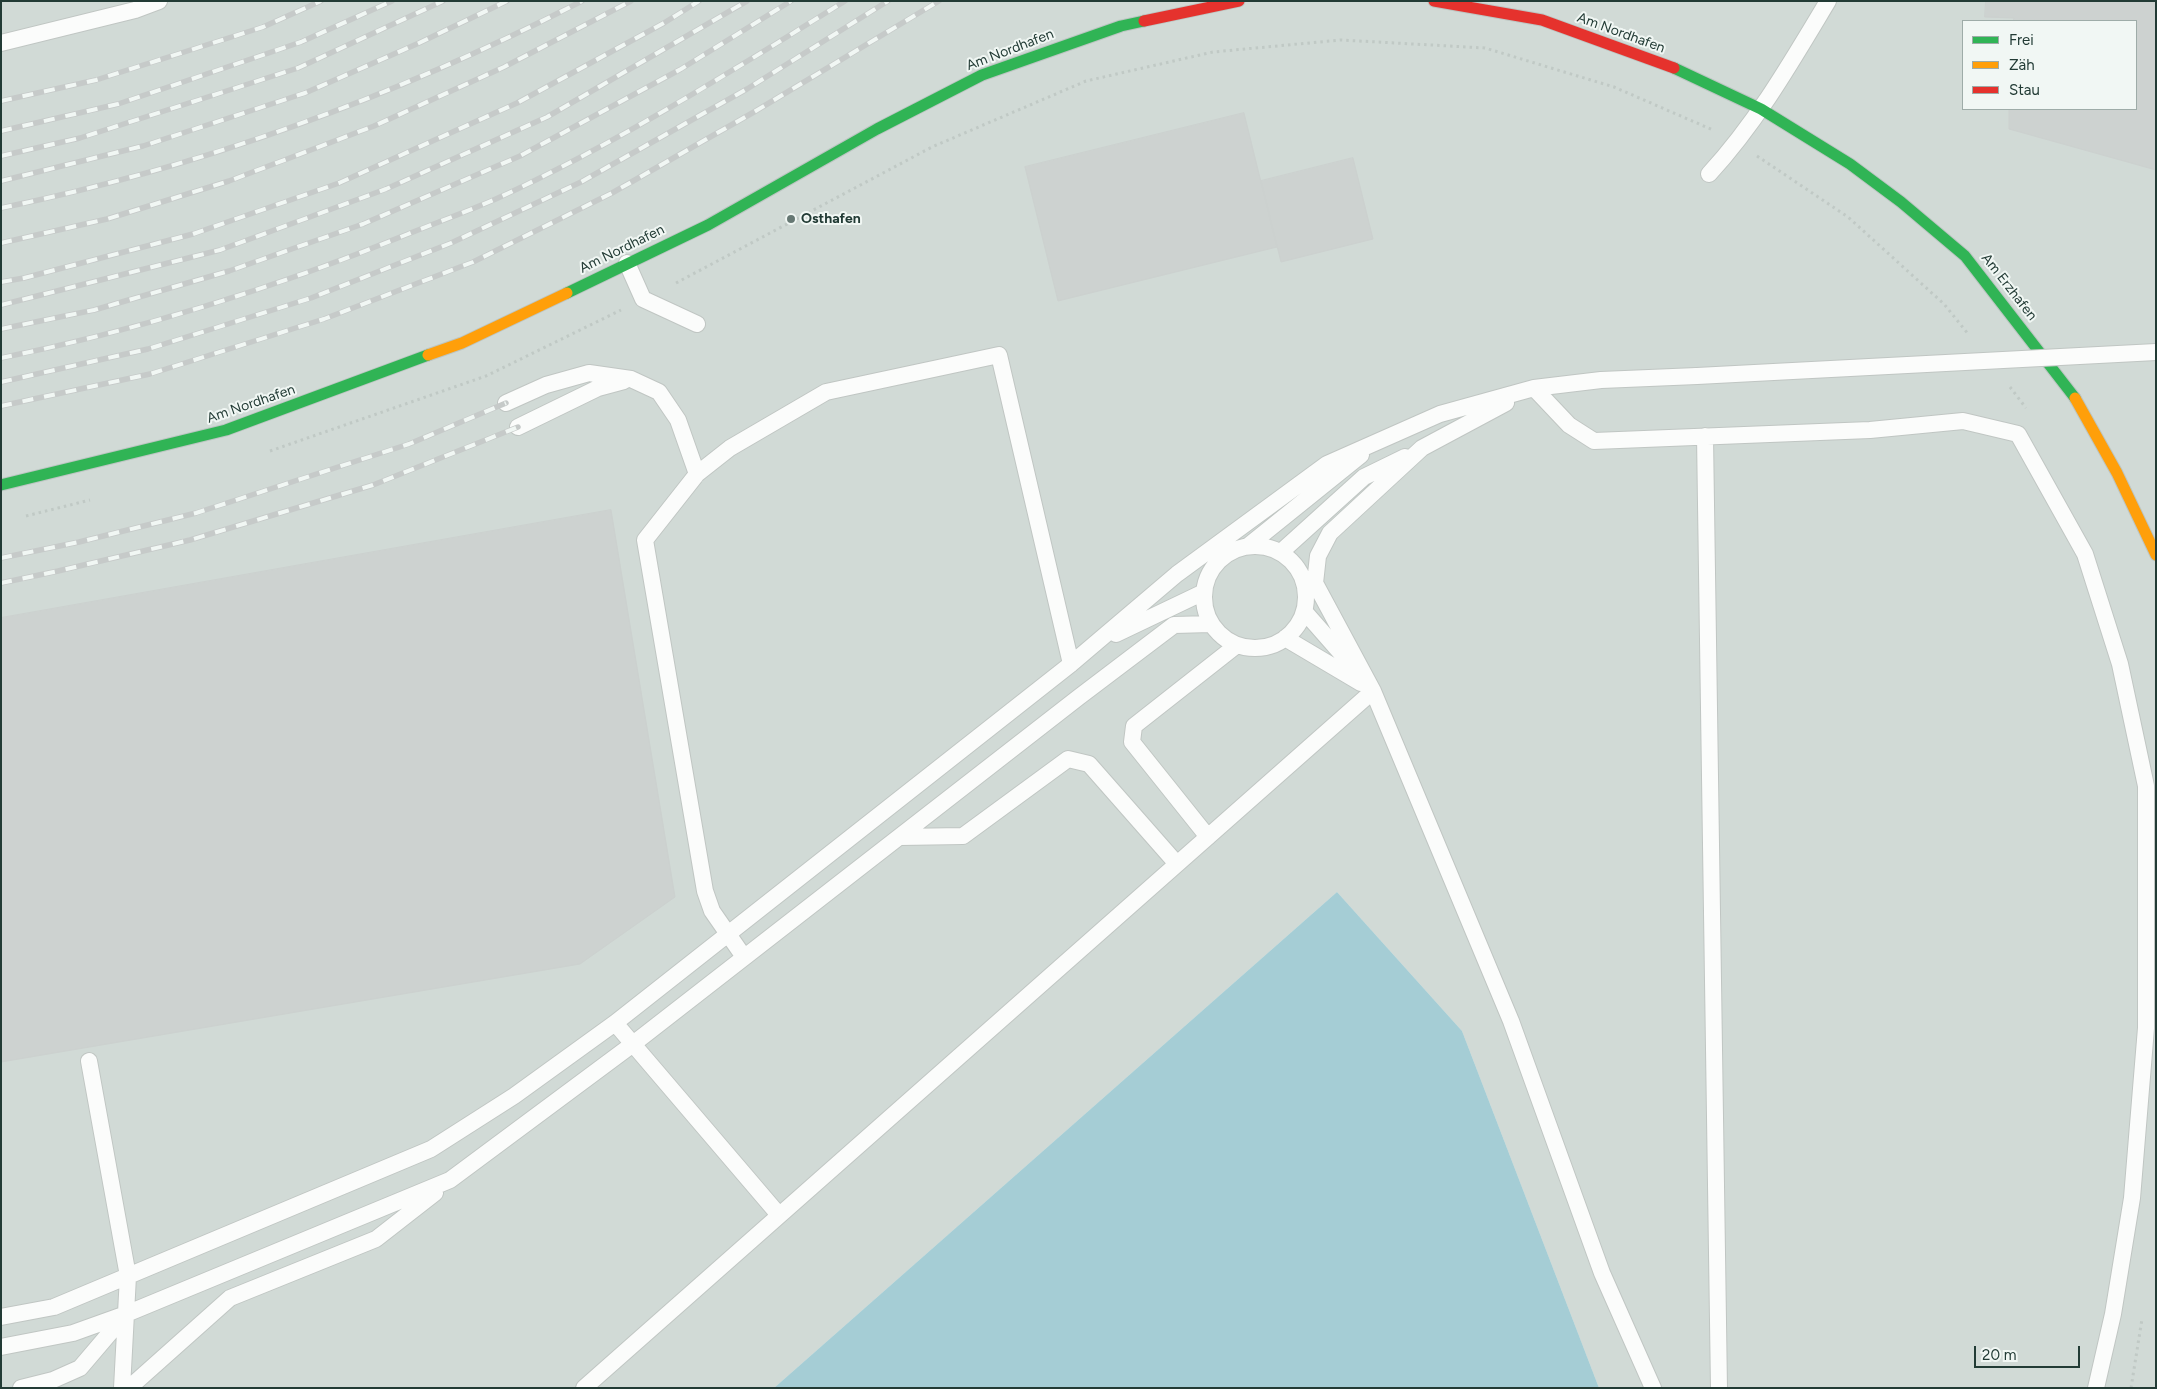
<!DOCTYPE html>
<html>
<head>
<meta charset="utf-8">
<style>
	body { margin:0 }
	#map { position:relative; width:2157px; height:1389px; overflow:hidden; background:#e3e9e6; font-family:Figtree,sans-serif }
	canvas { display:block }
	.frame { position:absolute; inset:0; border:2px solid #223b35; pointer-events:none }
	.legend { position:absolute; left:1962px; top:20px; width:175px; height:90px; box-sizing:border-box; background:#f1f7f4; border:1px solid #9eaca8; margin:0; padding:6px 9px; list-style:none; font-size:15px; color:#223b35 }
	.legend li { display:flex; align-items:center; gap:10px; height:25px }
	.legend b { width:25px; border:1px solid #9eaca8 }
	.scale { position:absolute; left:1974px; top:1346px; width:106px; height:22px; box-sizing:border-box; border:2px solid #223b35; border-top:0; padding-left:6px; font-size:15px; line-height:18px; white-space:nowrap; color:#223b35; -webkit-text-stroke:4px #f1f7f4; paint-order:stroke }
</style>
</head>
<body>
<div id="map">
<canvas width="2157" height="1389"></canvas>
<div class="frame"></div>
<ul class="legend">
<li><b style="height:6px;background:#30b455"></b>Frei</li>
<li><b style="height:6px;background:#ff9f0a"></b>Zäh</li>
<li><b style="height:6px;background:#e5322d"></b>Stau</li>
</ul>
<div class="scale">20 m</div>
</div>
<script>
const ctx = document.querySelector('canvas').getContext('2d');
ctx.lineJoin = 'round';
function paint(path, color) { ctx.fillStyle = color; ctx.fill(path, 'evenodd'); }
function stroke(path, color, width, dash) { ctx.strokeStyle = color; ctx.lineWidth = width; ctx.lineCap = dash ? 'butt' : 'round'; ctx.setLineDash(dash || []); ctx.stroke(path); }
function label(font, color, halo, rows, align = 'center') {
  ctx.font = font + ' Figtree,sans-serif'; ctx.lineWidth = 4; ctx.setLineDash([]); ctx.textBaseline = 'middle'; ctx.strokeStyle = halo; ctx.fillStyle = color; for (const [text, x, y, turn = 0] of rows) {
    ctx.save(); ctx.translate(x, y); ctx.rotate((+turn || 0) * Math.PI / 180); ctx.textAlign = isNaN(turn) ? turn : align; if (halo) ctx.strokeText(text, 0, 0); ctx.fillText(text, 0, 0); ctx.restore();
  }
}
paint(new Path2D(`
	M1,1H2156V1388H1599L1462,1031L1337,892L774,1388H1ZM1963,21H2136V109H1963Z`), '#d1dad6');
paint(new Path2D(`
	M1337,892L1462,1031L1599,1388H774Z`), '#a5cdd5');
const building = new Path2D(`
	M1986,1H2156V170L2009,129V109H2136V21H2013L2014,18L1985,17Z
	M1244,113L1277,247L1058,301L1025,167Z
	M1353,158L1373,239L1281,262L1261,181Z
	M611,510L675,897L580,964L1,1062V618Z`);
paint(building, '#cdd2d0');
stroke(building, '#ccd1cf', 1);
const lane = new Path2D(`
	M1,43L135,10L159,1
	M1709,174C1757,122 1792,61 1828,1
	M627,263L643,299L697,324
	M1534,388L1569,425L1594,441L1870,430L1963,421L2018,434L2085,554L2120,664L2146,786V1028L2132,1198L2113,1314L2096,1388
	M506,403L546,385L589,373L631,379L659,392L678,420L697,474
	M1506,403L1422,448L1330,533L1318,556L1315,583L1373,691L1511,1021L1602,1273L1653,1388
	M518,427L598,388L624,381
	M1705,436L1719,1388
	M1248,546L1361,455
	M1204 597a51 51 0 1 1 102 0a51 51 0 1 1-102 0Z
	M1281,552L1364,477L1405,457
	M1304,611L1354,668
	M1116,634L1204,592
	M1285,638L1361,683
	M900,837L963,836L1068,759L1089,764L1177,864
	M1208,837L1132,742L1134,726L1237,645
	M744,957L712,911L705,891L645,540L697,474L730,448L826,392L999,355L1071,664
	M615,1023L779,1215
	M89,1061L128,1276L122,1388
	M1,1317L54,1307L431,1149L514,1096L615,1023L1071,664L1177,574L1327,464L1440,414L1534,388L1601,380L1697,376
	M1,1347L73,1333L126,1314L450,1180L633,1044L1079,697L1174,625L1211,624
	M21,1388L53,1380L80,1368L126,1314
	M129,1388L230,1298L376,1239L435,1193
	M584,1388L1373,691`);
const fast = new Path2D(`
	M1674,68L1761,109L1850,164L1901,202L1965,256L2075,398
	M567,293L708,225L877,129L982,75L1121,26L1144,21
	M1,485L226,430L428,355`);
const slow = new Path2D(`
	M428,355L462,343L567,293
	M2075,398L2117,473L2156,555`);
const jam = new Path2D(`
	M1434,1L1542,20L1674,68
	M1144,21L1239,1`);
stroke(lane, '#c0c6c3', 18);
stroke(fast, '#bcc5c2', 13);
stroke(slow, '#bcc5c2', 13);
stroke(jam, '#bcc5c2', 13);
stroke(new Path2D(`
	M1757,156L1848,217L1944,304L1969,335
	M676,283L932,147L1086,81L1213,52L1341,40L1485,48L1614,87L1713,130
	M2010,387L2026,408
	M270,451L486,376L621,310
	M26,516L90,500
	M2131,1388L2142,1319`), '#c0c9c5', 3, [2.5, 4]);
stroke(lane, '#fbfcfb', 16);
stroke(fast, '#30b455', 11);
stroke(slow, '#ff9f0a', 11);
stroke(jam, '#e5322d', 11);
const rail = new Path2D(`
	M1,101L96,80L263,27L321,1
	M1,131L118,104L301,42L392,1
	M1,156L80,138L298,68L443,1
	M1,181L143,146L305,93L419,43L507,1
	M1,208C202,167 399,95 582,1
	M1,243L107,219L229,181L374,126L504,67L631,1
	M1,282L24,278L193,234L339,183L517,103L664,23L699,1
	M1,305L220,250L386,189L547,117L747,1
	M1,329L94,310L229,271L363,224L520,156L681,69L791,1
	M1,358C140,330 277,287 408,234C438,222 469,211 498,198C619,142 732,71 845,1
	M1,382L148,349L311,298L451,243L581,182L747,89L888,1
	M1,406L150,374L324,319L473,262L612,193L754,112L939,1
	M1,558L79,542L196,513L409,444L506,403
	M1,583L58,571L190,540L373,485L518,427`);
stroke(rail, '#c6cac9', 5.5);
stroke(rail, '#f1f7f4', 4, [11]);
const laneBridge = new Path2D(`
	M1697,376L2156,352`);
stroke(laneBridge, '#c0c6c3', 18, []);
stroke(laneBridge, '#fbfcfb', 16);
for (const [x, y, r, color] of [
	[791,219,5,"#667873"]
]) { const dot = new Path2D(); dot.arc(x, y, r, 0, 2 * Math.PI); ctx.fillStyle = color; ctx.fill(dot); stroke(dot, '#f1f7f4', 2); }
label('14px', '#223b35', '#f1f7f4', [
	["Am Nordhafen",1621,33,20],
	["Am Nordhafen",1010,50,-21],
	["Am Nordhafen",622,249,-26],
	["Am Erzhafen",2009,287,52],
	["Am Nordhafen",251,404,-19]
]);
label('bold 14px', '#223b35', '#f1f7f4', [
	["Osthafen",801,219]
], 'left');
</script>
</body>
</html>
